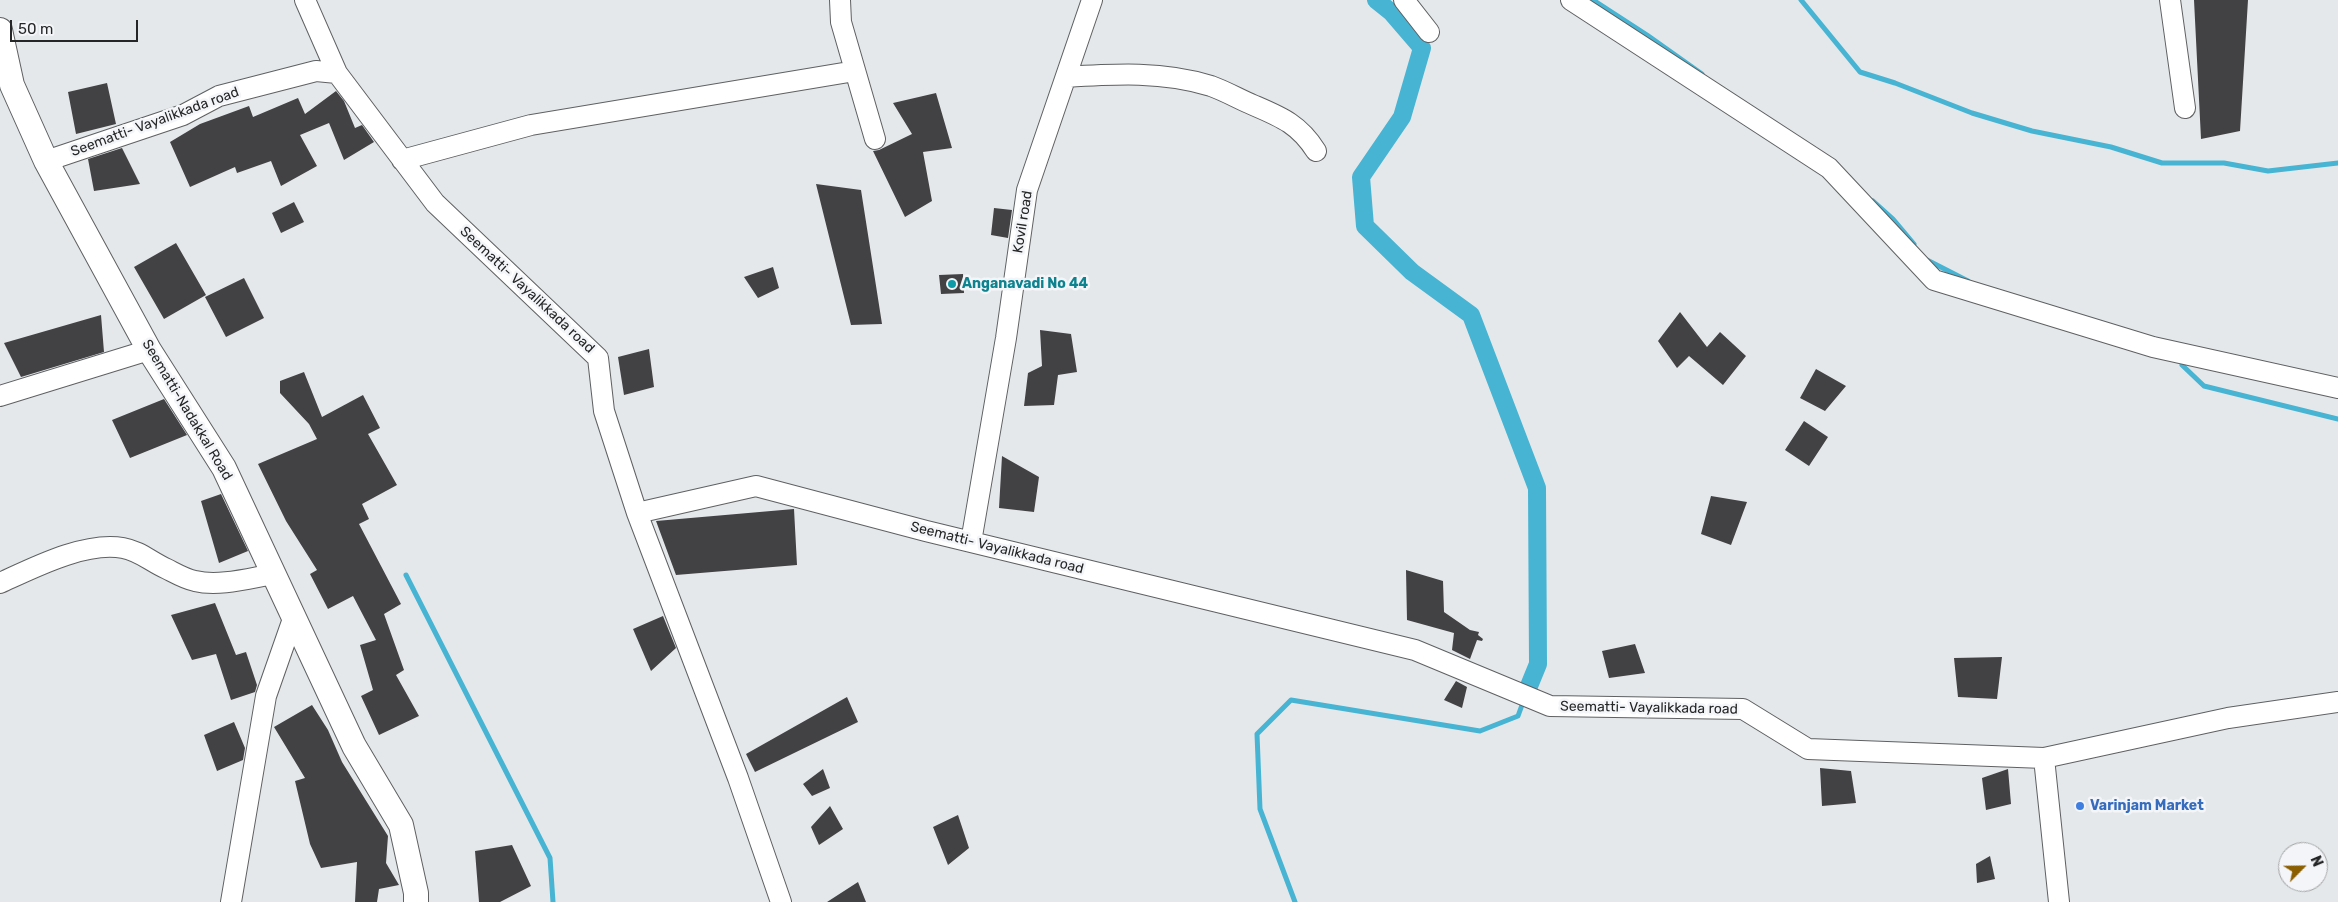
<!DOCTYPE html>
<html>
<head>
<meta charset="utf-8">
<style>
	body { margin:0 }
	#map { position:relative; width:2338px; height:902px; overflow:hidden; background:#e5e8ea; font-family:Rubik,sans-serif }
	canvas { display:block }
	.north { position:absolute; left:2278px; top:842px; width:50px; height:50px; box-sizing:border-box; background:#f3f5f8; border:1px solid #a1a2a4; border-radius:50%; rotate:67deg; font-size:14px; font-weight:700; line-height:20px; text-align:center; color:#252627 }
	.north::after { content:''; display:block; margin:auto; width:18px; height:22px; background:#8a5e01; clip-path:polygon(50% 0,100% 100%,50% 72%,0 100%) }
	.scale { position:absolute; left:10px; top:20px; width:128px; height:22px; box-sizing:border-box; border:2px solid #252627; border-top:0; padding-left:6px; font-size:15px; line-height:18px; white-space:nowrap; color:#252627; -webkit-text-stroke:4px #f3f5f8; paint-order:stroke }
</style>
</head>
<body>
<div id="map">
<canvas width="2338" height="902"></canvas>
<div class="north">N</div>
<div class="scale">50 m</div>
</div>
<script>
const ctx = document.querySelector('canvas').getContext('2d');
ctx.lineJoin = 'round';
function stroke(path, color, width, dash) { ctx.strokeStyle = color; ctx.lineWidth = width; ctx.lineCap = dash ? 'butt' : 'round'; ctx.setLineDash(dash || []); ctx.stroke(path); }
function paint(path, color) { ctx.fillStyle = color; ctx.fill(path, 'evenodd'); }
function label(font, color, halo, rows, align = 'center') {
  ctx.font = font + ' Rubik,sans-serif'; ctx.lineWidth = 5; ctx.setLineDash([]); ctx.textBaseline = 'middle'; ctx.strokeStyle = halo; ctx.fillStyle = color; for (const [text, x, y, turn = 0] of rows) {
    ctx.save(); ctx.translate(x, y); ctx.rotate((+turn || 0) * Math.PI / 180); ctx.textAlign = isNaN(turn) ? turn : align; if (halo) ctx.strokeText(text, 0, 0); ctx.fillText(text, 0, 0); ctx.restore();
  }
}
stroke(new Path2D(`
	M1593,0L1647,35L1702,74
	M1801,0L1860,72L1895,83L1972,113L2032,131L2111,147L2162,163H2224L2268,171L2338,163
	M1873,201L1893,219L1914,244
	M1927,260L1968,281
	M2182,365L2204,386L2338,419
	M406,575L550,858L553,902
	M1295,902L1260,809L1257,734L1291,700L1480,731L1518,716L1522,705`), '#47b4d3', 5);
stroke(new Path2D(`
	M1376,0L1391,12L1422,48L1402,117L1361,177L1365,226L1412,272L1471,315L1537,488L1538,664L1529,686`), '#47b4d3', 18);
paint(new Path2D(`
	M2194,0H2248L2240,131L2201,139Z
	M107,83L116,124L76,134L68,92Z
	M336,91L344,101L355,128L362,125L374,142L344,160L329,123L300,135L317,166L281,186L271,161L237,173L235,167L190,187L170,142L200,124L249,106L253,117L298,98L305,114Z
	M936,93L952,148L923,152L932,201L905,217L873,151L879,150L912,134L893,103Z
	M122,148L140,184L94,191L88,159Z
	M816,184L861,190L882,324L851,325Z
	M294,202L304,222L281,233L272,213Z
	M994,208L1012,210L1008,238L991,235Z
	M176,243L206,295L164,319L134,267Z
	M773,267L779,288L758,298L744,277Z
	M963,274L964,293L941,294L939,275Z
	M244,278L264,318L226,337L205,297Z
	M1680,312L1707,347L1720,332L1746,356L1723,385L1689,356L1677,368L1658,341Z
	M101,315L104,352L21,377L4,343Z
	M1040,330L1071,334L1077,372L1058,375L1054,405L1024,406L1028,373L1042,366Z
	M649,349L654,387L624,395L618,357Z
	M1816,369L1846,386L1825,411L1800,398Z
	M304,372L322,417L363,395L380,428L368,434L397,485L362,504L369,519L359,524L401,604L384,614L404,670L396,675L419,716L379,735L361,696L373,690L360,645L376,640L353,596L328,609L310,574L317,570L286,521L258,464L317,439L309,424L280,393V381Z
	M164,399L187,435L130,458L112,420Z
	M1804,421L1828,437L1809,466L1785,450Z
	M1002,456L1039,477L1034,512L999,508Z
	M221,494L248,551L219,563L201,501Z
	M1711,496L1747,502L1731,545L1701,534Z
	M794,509L797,565L676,575L656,521Z
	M1406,570L1443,581L1444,612L1470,630L1479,632L1478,635L1483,639L1482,641L1477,640L1470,659L1452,650L1454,633L1407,620Z
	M215,603L236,655L246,652L257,685L255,692L231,700L216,654L192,660L171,615Z
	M663,616L676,648L651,671L633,629Z
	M1635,644L1645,673L1609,678L1602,651Z
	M2002,657L1997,699L1958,697L1954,658Z
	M1456,681L1467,687L1462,708L1444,700Z
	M847,697L858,722L755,772L746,754Z
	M312,705L328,730L342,762L388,836L386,863L399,885L379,889L377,902H355L357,862L321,868L310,844L295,781L305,778L274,727Z
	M234,722L245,748L243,760L217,771L204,735Z
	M1820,768L1851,771L1856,803L1822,806Z
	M823,769L830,788L812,796L803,784Z
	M2008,769L2011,804L1986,810L1982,778Z
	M830,806L843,829L819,845L811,827Z
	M958,815L969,848L948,865L933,827Z
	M512,845L531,886L500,902H479L475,851Z
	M1990,856L1995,879L1977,883L1976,864Z
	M858,882L866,902H827Z`), '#424245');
const minor = new Path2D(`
	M305,0L337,73
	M840,0L841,22L875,139
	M1404,0L1429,32
	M1571,0L1829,168L1934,280L2153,347L2338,388
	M2170,0L2185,108
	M1066,77C1115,74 1163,71 1211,86C1225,91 1239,99 1253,105C1281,117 1299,124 1316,151
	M402,160L531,125L855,71
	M46,161L183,115L219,96L316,71L337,73L435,203L598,358L604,411L637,513L756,486L926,531L1415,650L1550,706L1743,709L1808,749L2044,758L2059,902
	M0,396L149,350
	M637,513L738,778L781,902
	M971,542L1006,338L1027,190L1092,0
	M0,583C33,568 85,541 123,548C140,551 151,562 167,569C175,573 185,579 195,581C219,587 250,578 274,574
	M2044,758L2228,718L2338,702
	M231,902L266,696L294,616`);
const tertiary = new Path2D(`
	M0,30L12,85L46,161L149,350L224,468L354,746L401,825L416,893V902`);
stroke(minor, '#5e6062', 22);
stroke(tertiary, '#5e6062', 26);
stroke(minor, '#fff', 20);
stroke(tertiary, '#fff', 24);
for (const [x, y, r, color] of [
	[952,284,5,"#0f9aa8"],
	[2080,806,5,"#3f7fe0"]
]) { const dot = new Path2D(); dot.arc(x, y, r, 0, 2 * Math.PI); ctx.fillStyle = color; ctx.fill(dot); stroke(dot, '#f3f5f8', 2); }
label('14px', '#252627', '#f3f5f8', [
	["Seematti- Vayalikkada road",155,122,-20],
	["Kovil road",1023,222,-81],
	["Seematti- Vayalikkada road",527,290,43],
	["Seematti-Nadakkal Road",187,410,59],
	["Seematti- Vayalikkada road",997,548,14],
	["Seematti- Vayalikkada road",1649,708,1]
]);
label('bold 14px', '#0d838f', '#f3f5f8', [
	["Anganavadi No 44",962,284]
], 'left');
label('bold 14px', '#366cbe', '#f3f5f8', [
	["Varinjam Market",2090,806]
], 'left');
</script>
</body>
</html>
